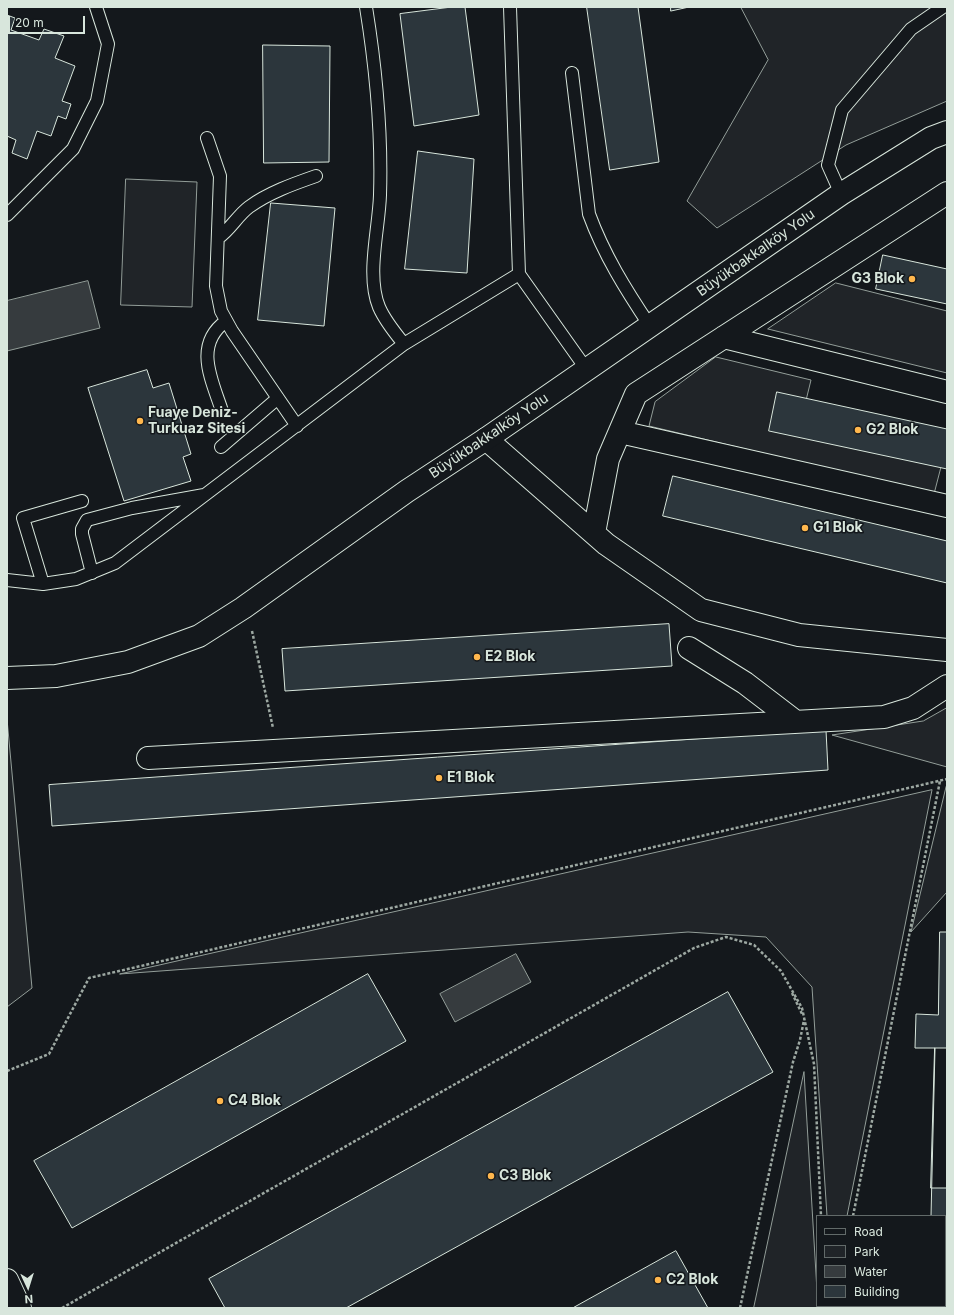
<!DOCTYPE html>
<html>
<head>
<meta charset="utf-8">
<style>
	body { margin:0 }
	#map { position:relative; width:954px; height:1315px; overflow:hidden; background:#14181c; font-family:Inter,sans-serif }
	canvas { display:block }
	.frame { position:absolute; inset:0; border:8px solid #d8e6dc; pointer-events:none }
	.legend { position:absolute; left:816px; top:1215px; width:130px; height:92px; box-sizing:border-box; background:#14181c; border:1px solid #626a69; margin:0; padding:5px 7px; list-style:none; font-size:12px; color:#d8e6dc }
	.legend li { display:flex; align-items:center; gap:8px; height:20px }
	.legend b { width:20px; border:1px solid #626a69 }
	.north { position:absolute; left:8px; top:1267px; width:40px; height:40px; -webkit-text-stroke:3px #14181c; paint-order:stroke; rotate:176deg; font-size:11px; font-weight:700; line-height:16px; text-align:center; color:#d8e6dc }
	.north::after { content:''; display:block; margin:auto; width:14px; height:18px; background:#d8e6dc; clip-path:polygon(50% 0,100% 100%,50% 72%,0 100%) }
	.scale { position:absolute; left:8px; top:16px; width:77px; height:18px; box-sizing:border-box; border:2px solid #d8e6dc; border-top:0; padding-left:5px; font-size:12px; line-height:14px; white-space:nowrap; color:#d8e6dc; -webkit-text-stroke:3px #14181c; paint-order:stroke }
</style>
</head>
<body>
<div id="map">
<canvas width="954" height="1315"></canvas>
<div class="frame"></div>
<ul class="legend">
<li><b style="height:5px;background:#14181c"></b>Road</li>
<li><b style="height:11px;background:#202428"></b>Park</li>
<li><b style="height:11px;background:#363b3e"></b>Water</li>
<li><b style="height:11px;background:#2c363c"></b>Building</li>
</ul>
<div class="north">N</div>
<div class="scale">20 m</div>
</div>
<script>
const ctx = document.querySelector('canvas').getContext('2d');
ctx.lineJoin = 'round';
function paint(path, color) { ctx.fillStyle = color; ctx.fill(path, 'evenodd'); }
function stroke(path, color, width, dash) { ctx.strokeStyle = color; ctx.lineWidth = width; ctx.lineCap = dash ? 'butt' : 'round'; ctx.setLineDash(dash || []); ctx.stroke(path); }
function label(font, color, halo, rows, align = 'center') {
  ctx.font = font + ' Inter,sans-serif'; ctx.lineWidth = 3; ctx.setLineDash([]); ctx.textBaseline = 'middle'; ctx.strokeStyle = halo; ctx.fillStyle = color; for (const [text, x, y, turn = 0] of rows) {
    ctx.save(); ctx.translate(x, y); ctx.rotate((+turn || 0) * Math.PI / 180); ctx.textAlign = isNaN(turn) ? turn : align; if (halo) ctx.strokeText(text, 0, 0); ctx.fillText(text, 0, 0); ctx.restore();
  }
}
const green = new Path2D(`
	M741,7H947V101L846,145L717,228L687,201L768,60Z
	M126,179L197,182L192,307L121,305Z
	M836,283L947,311V373L768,329Z
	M716,357L811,380L799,429L942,463L934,494L649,426L655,402Z
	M947,708V767L832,735L923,721Z
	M7,719L32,988L7,1007Z
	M947,786V892L911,932L946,787Z
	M932,790L847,1216H827L812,987L766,937L688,932L120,974Z
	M804,1072L818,1308H754Z
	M841,1306H918L919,1308H841Z`);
paint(green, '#202428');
stroke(green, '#939e99', 1);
const water = new Path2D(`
	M88,281L100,328L7,351V301Z
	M516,954L531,982L455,1022L440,994Z`);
paint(water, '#363b3e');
stroke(water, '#939e99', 1);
const building = new Path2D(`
	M452,7H465L479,115L414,126L400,14Z
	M587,7H638L659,162L610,170Z
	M671,7H689L671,11Z
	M7,15L15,18L11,30L39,40L44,29L64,36L55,58L75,66L62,101L71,104L66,119L58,116L51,136L37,131L27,159L12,153L16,140L7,136Z
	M263,45L330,46L329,162L264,163Z
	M418,151L474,159L467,273L405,269Z
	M271,203L335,208L324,326L258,320Z
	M883,255L947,269V304L876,289Z
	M147,370L153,388L169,383L191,454L183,457L191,481L124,501L88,388Z
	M777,392L947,429V469L769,431Z
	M673,476L947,541V583L663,516Z
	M669,624L672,666L285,691L282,649Z
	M826,730L828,770L52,826L49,785Z
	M940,932H947V1261L945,1259V1216H931L935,1048H915L916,1014L938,1015Z
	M368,974L406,1041L72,1228L34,1161Z
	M728,992L773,1072L346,1308H225L209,1279Z
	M935,1048H947V1188H931Z
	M676,1251L708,1308H573Z`);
paint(building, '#2c363c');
stroke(building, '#d8e6dc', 1);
const service = new Path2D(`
	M366,7C376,69 382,132 380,195C379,229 366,275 379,307C385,321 395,333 404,344
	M510,7L519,274L587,370
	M572,73L589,214C604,255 626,290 650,326
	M207,138L220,176L216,286L221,311L232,331L297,426
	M841,194L828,165L842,110L911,29L943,7
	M7,215L73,149L97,101L108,44L96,7
	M218,238C230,230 237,216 249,207C268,193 293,184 316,176
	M222,411C212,380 193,345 226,321
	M221,447L278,398
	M92,573L82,534V529L87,520L132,508L204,495
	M7,580L43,584L76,579L115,563L404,344L519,274
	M43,584L23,518L82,501`);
const minor = new Path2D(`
	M724,337L947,392
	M620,432L947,506
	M486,439L606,544L701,610L799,635L947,650
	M594,533L608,459L636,394L947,193
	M689,648L745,683L796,722
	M148,758L884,717L913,708L947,686`);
const tertiary = new Path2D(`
	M7,678L56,676L128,662L199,636L243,608L407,491L486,439L841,194L931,138L947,132
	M7,1280L20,1308`);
stroke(service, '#d8e6dc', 14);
stroke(minor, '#d8e6dc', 24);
stroke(tertiary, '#d8e6dc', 24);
stroke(new Path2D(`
	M252,631L273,728
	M792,993L802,1014
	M7,1071L49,1054L89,978L947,779
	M853,1216L940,781
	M826,1306V1308
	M933,1306L934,1308
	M62,1308L694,948L726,937L754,945L781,971L802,1008L814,1064L821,1216
	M740,1308L793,1062L800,1040L804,1020
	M828,1308L834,1306`), '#9da8a2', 2.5, [3, 2]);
stroke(service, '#14181c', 12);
stroke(minor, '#14181c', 22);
stroke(tertiary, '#14181c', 22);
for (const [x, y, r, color] of [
	[912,279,4,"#ffb74d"],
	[140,421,4,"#ffb74d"],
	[858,430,4,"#ffb74d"],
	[805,528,4,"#ffb74d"],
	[477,657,4,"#ffb74d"],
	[439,778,4,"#ffb74d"],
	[220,1101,4,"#ffb74d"],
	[491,1176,4,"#ffb74d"],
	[658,1280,4,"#ffb74d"]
]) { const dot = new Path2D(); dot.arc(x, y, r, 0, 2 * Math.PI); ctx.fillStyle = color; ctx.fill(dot); stroke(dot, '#14181c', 1.5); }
label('14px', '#d8e6dc', '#14181c', [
	["Büyükbakkalköy Yolu",756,253,-35],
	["Büyükbakkalköy Yolu",489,436,-34]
]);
label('bold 14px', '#d8e6dc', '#14181c', [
	["G3 Blok",904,279,"right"],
	["Fuaye Deniz-",148,413],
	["Turkuaz Sitesi",148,429],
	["G2 Blok",866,430],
	["G1 Blok",813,528],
	["E2 Blok",485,657],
	["E1 Blok",447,778],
	["C4 Blok",228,1101],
	["C3 Blok",499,1176],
	["C2 Blok",666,1280]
], 'left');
</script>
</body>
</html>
